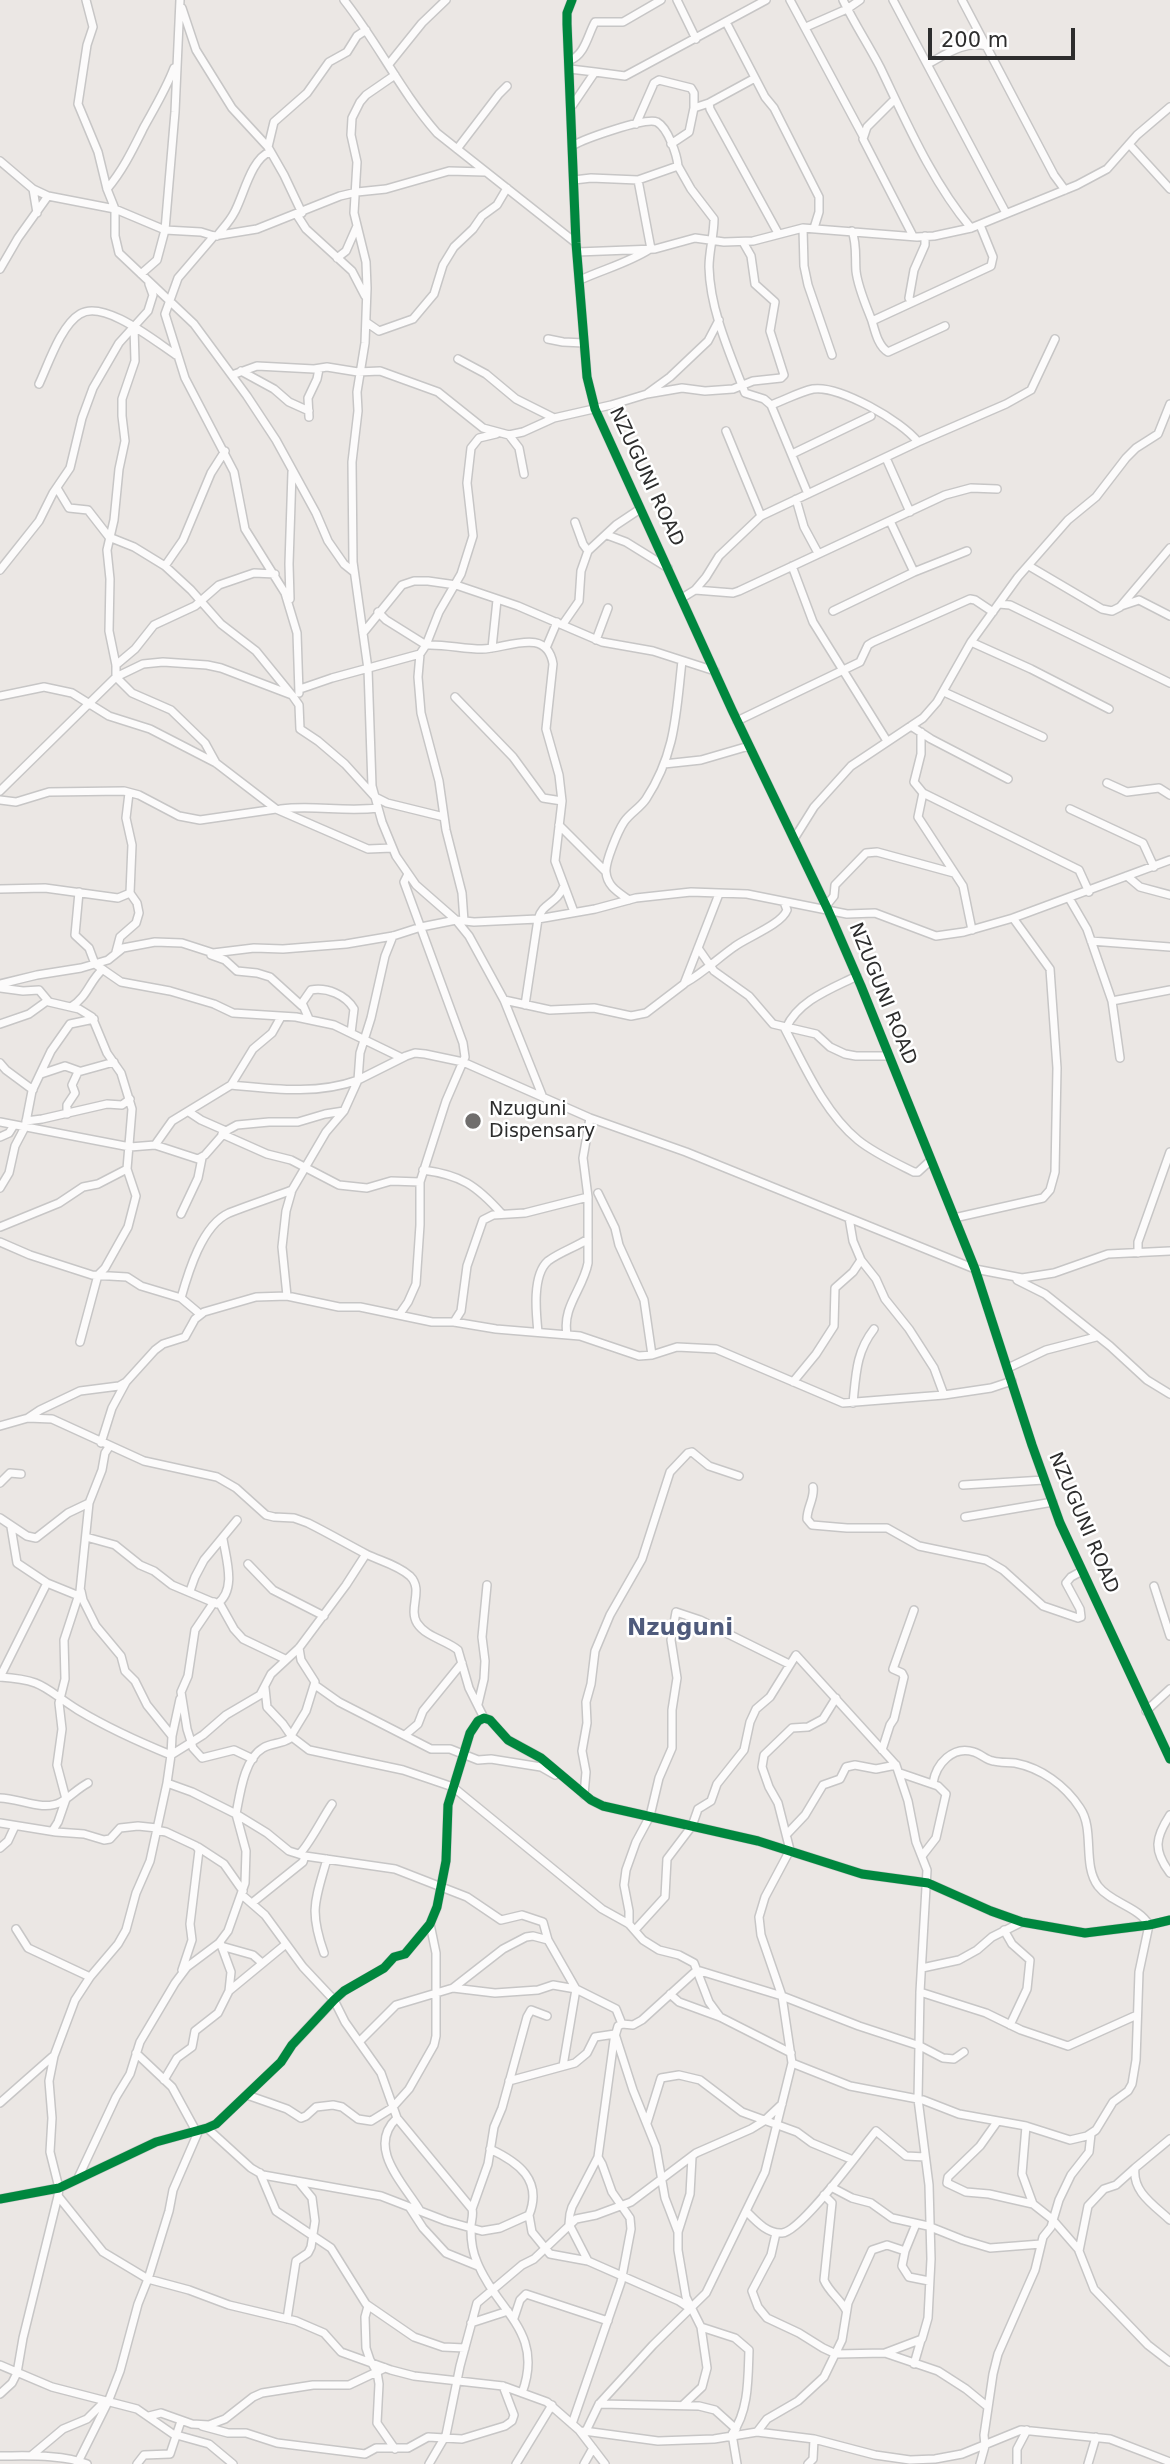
<!DOCTYPE html>
<html>
<head>
<meta charset="utf-8">
<style>
	body { margin:0 }
	#map { position:relative; width:1170px; height:2464px; overflow:hidden; background:#ebe7e4; font-family:"DejaVu Sans",sans-serif }
	canvas { display:block }
	.scale { position:absolute; left:928px; top:28px; width:147px; height:32px; box-sizing:border-box; border:4px solid #2d2d2d; border-top:0; padding-left:9px; font-size:21px; line-height:24px; white-space:nowrap; color:#2d2d2d; -webkit-text-stroke:5px #fff; paint-order:stroke }
</style>
</head>
<body>
<div id="map">
<canvas width="1170" height="2464"></canvas>
<div class="scale">200 m</div>
</div>
<script>
const ctx = document.querySelector('canvas').getContext('2d');
ctx.lineJoin = 'round';
function stroke(path, color, width, dash) { ctx.strokeStyle = color; ctx.lineWidth = width; ctx.lineCap = dash ? 'butt' : 'round'; ctx.setLineDash(dash || []); ctx.stroke(path); }
function label(font, color, halo, rows, align = 'center') {
  ctx.font = font + ' "DejaVu Sans",sans-serif'; ctx.lineWidth = 5; ctx.setLineDash([]); ctx.textBaseline = 'middle'; ctx.strokeStyle = halo; ctx.fillStyle = color; for (const [text, x, y, turn = 0] of rows) {
    ctx.save(); ctx.translate(x, y); ctx.rotate((+turn || 0) * Math.PI / 180); ctx.textAlign = isNaN(turn) ? turn : align; if (halo) ctx.strokeText(text, 0, 0); ctx.fillText(text, 0, 0); ctx.restore();
  }
}
const minor = new Path2D(`
	M86,0L93,27L87,45L78,104L98,152L107,189L115,209V236L119,253L194,324L247,396L276,440L316,513L328,541L344,564L354,572
	M344,0C378,43 401,92 437,133L576,243
	M572,0L567,13V24L576,243L587,377L595,409L732,710L828,910L861,986L975,1269L1032,1445L1060,1523L1170,1759
	M677,0L696,39
	M790,0L863,136
	M843,0C854,23 868,44 880,67C906,121 932,182 971,228
	M893,0L1006,213
	M962,0L1054,175L1065,190
	M182,8L196,50L232,108L268,147L284,175L302,213
	M726,22L765,97L774,108L819,197V212L814,228
	M806,27L847,9L860,0
	M570,60C585,55 588,34 595,22H623L661,0
	M389,64L422,23L446,0
	M928,64C948,53 964,41 987,46
	M570,69L595,72
	M395,75L366,95L360,102L352,118L351,135L357,162L354,213L366,262L367,288L365,343L357,392L358,411L352,462L353,562L368,669L372,786L382,822L396,856L416,885L456,920L469,936L504,1000L542,1095
	M755,78L709,103L710,109L778,233
	M895,99L867,127L863,139L913,236
	M572,106L595,72L625,76L766,0
	M636,124L654,83L659,80L691,88L694,93V108
	M671,144L689,132L694,108L709,103
	M1129,144L1170,189
	M572,146C584,139 645,117 657,122C668,128 677,155 678,166L638,180
	M268,147L274,122L307,93L329,62L347,52L357,36L366,30
	M457,149L499,94L507,86
	M0,161L33,189L48,196L115,209L165,230L201,232L214,236L257,229L340,196L357,192L386,189L449,171L485,172
	M678,166L691,189L714,219C714,235 709,251 709,267C710,310 730,354 745,393L764,399L771,405L808,494
	M574,180L591,178L638,180L651,249
	M33,189L37,213
	M107,189C123,170 133,149 144,127C155,107 166,89 174,68
	M297,215L306,229L352,271L365,296
	M803,228L804,266L808,285L832,355
	M852,231C857,244 855,257 856,271C858,288 866,305 872,321L991,266L993,257L980,225
	M214,236L178,278L165,314L185,378L234,472L245,529L285,593L297,633L299,693
	M217,236C223,228 230,221 234,213C243,198 251,158 270,152
	M577,252L655,249L695,238L724,242L753,241L803,228L917,237L934,236L971,228L1077,185L1107,169L1137,135L1170,107
	M337,258L346,251L357,226
	M0,269L18,238L48,196
	M141,274L157,260L165,230L175,112L180,0
	M580,280C604,269 628,263 650,249
	M911,302L909,298L914,270L925,245V236
	M872,321C875,331 878,346 888,352L945,326
	M366,322L379,331L413,319L434,294L443,265L454,247L473,229L482,216L497,205L507,188
	M134,327L135,361L122,399V416L125,441L119,469L114,520L107,550L110,579L109,631L116,665V677L132,693L171,710L205,743L216,763
	M548,339L563,342L584,343
	M458,359L486,374L516,399L554,418
	M241,371L274,389L289,402L309,411
	M232,375L257,366L314,369L327,367L358,372L380,371L438,392L483,428L509,435L523,432L554,418L611,405L647,394L682,388L705,391L733,389L753,381L781,378L784,375L770,331L775,302L755,284L751,256L743,242
	M39,384C48,365 61,325 80,314C104,299 156,342 176,355
	M648,393L670,377L708,341L719,320
	M771,405C785,400 799,392 813,389C839,385 902,421 918,442
	M309,417L308,398L317,379L319,369
	M726,431L761,516
	M509,435L519,448L524,474
	M792,454L871,416
	M886,458L910,512
	M57,488L69,508L88,510L109,537L134,547L165,566L191,590L221,624L256,651L291,694
	M796,499L804,527L818,553
	M890,521L914,572
	M575,522L583,544L588,551
	M607,535L626,542L668,568
	M165,566L183,540L211,473L225,451
	M792,566L813,622L887,741
	M1029,566L1102,609L1112,611L1120,607L1170,548
	M0,570L39,521L53,493L70,468L82,418L93,388L119,343L148,311L153,295L149,284
	M695,590L733,593L739,591L945,495L971,488L997,489
	M682,598L695,590L706,577L719,556L761,516L918,442L1006,404L1031,390L1055,339
	M290,599L289,564L292,472
	M999,604L1010,605L1170,683
	M1121,606L1139,600L1170,616
	M833,611L914,572L967,551
	M378,612L386,620L426,645L439,612L461,574L473,536L467,483L471,448L479,438L496,434
	M563,624L579,601L581,571L588,551L616,525L640,509
	M363,633L402,585L414,581H428L456,585L518,606L602,642L653,651L715,671
	M596,640L608,608
	M971,642L1031,669L1109,709
	M492,648L497,600
	M546,648L557,622
	M420,654L418,677L421,713L439,781L446,830L462,893L464,921
	M116,665L135,649L154,625L195,606L219,585L254,573L275,574
	M300,689L332,678L420,654L426,645C445,644 463,649 482,649C506,649 547,626 553,664L546,729L559,775L562,801L555,861L574,912
	M944,692L1043,737
	M0,696L44,687L72,693L109,716L150,729L216,763L276,809L368,849L392,848
	M455,697L513,757L543,798L562,801
	M737,721L860,662L868,645L873,642L970,599L975,600L993,612
	M911,726L931,739L1008,779
	M921,732V754L914,782L923,793L918,817L963,886L972,930
	M664,764L701,760L749,746
	M1107,783L1127,792L1159,788L1170,795
	M0,791L116,677L143,664L163,662L207,665L221,668L292,695L299,705L300,729L318,741L345,764L375,797L387,803L444,817
	M923,793L1079,870L1089,892
	M0,800L16,802L49,792L124,791L139,795L179,816L200,820L276,809
	M281,809C313,805 345,812 378,808
	M1070,809L1143,843L1154,867
	M559,825L605,871
	M794,839L814,807L851,766L923,718L937,702L971,642L1018,577L1068,520L1096,497L1126,458L1136,448L1158,434L1170,404
	M1127,876L1140,887L1170,895
	M0,889L45,888L118,898L130,893
	M79,892L75,935L89,948L95,964L121,982L170,991L214,1004L233,1013L296,1017L334,1025L402,1058
	M1069,898L1087,929L1112,1001L1170,990
	M629,900C618,892 607,886 606,872C605,862 618,831 624,822C630,813 640,808 646,799C676,753 676,713 682,661
	M826,906L834,896L835,885L866,853L877,852L954,873
	M1091,941L1170,947
	M698,948L714,971L749,996L773,1024L816,1034L830,1047L845,1054L856,1056H889
	M116,952L120,937L136,923L139,913L137,903L130,893L132,845L126,818L129,793
	M211,955L225,960L237,971L257,973L270,977L302,1006
	M685,983C703,973 717,959 734,947C747,937 781,925 787,910L784,902
	M0,984L37,975L81,968L108,960L123,948L155,942L182,943L213,953L254,948L283,949L346,944L393,936L421,927L456,920L474,922L538,919L595,909L636,898L691,892L747,894L847,914L875,913L936,936L964,932L1013,918L1170,860
	M0,988L23,991L39,990L49,1002L79,1009L92,1017L107,1053L121,1073L132,1109L127,1169L136,1196L128,1227L105,1268L98,1275L80,1342
	M504,1000L550,1010L594,1008L631,1016L646,1013L684,984L719,894
	M1112,1001L1120,1058
	M525,1005L538,919C543,902 556,905 564,886
	M71,1007C88,996 89,982 102,970
	M309,1019L302,1003L311,990C327,987 346,995 354,1009L351,1033
	M0,1024L29,1014L47,1001
	M784,1027C804,1065 824,1112 858,1140C874,1153 896,1163 914,1172H918L931,1160
	M786,1028C799,1000 831,989 857,976
	M0,1063L6,1070L33,1090
	M41,1074L65,1066L79,1071
	M231,1085C273,1089 317,1095 358,1080L360,1053L371,1018L385,956L393,936
	M189,1112L201,1120L226,1131
	M67,1114V1105L75,1093L72,1085L78,1072L114,1062
	M26,1121L42,1119L107,1104L122,1105L130,1099
	M0,1122L130,1147L155,1145L198,1159L205,1155L226,1131L237,1125L269,1122H298L325,1114L344,1111L358,1080L406,1056L415,1053L425,1054L463,1062L590,1118L686,1152L975,1269L1022,1278L1054,1273L1108,1254L1170,1251
	M222,1134L267,1154L291,1160L339,1185L367,1188L391,1181L420,1182
	M0,1137L9,1133L14,1125
	M155,1145L172,1121L231,1085L253,1049L272,1033L281,1017
	M423,1170C461,1175 476,1185 502,1214
	M0,1188L9,1173L15,1146L25,1127L32,1091L51,1051L70,1024L94,1019
	M598,1193L615,1228L619,1245L644,1300L652,1355
	M181,1214L198,1178L202,1158
	M849,1218L853,1241L861,1260L876,1279L885,1299L909,1329L934,1368L944,1395
	M954,1218L1043,1198L1050,1190L1055,1172L1057,1068L1050,969L1013,918
	M0,1227L59,1203L83,1187L98,1184L127,1169
	M0,1242L30,1255L92,1275L127,1277L141,1286L181,1298L200,1314
	M1138,1253V1242L1170,1152
	M1017,1280L1045,1294L1110,1346L1147,1380L1170,1394
	M287,1296L282,1247L286,1211L292,1190L326,1132L344,1111
	M181,1298C188,1273 202,1225 229,1213C249,1205 271,1198 292,1190
	M399,1315L408,1302L416,1284L420,1225V1182L446,1101L465,1057L463,1043L404,882L408,874
	M454,1322L461,1311L467,1266L483,1220L493,1215L525,1213L588,1197
	M538,1332C536,1313 532,1275 548,1261C560,1252 576,1247 588,1239
	M567,1334C562,1307 583,1289 588,1263V1197L583,1158L590,1118
	M1008,1368L1046,1350L1096,1337
	M793,1382L816,1354L834,1326L835,1288L853,1272L861,1260
	M853,1403C856,1374 856,1352 874,1329
	M28,1418L40,1410L80,1391L119,1386L126,1382L155,1350L163,1344L185,1337L195,1319L204,1312L256,1297L287,1296L339,1307H360L432,1322H454L496,1329L580,1336L639,1356L652,1355L677,1347L716,1349L843,1403L944,1395L991,1388L1012,1381
	M0,1426L28,1418L52,1419L144,1461L217,1477L236,1488L266,1515L274,1517L294,1518L308,1523C328,1533 347,1544 366,1554C380,1561 398,1565 410,1576C424,1590 408,1608 417,1623C426,1637 446,1640 458,1650L469,1688L484,1718
	M101,1443L112,1408L126,1382
	M0,1483L10,1473L21,1474
	M963,1485L1044,1480
	M813,1487C815,1498 807,1507 807,1519L812,1525L847,1528H887L919,1546L986,1560L1003,1570L1043,1606L1078,1618L1081,1617L1080,1609L1066,1583L1071,1577L1082,1571
	M965,1517L1053,1502
	M0,1518L27,1536L36,1538L68,1513L89,1503
	M11,1527L17,1563L47,1583L79,1596
	M86,1537L115,1545L140,1565L154,1571L172,1585L217,1604C237,1590 226,1559 223,1539
	M248,1564L273,1590L324,1616
	M1154,1586L1170,1636
	M190,1591L195,1577L204,1560L237,1520
	M214,1602L195,1630L188,1676L181,1692L187,1729L193,1748L202,1758L234,1750L253,1759
	M220,1604L234,1629L243,1639L285,1659
	M299,1648L301,1660L315,1682L306,1711L289,1739C281,1744 271,1743 263,1748C244,1759 240,1794 236,1814L267,1833L289,1851L305,1856L395,1869L467,1897L501,1920L522,1915L543,1922L548,1940L576,1989L616,2009L622,2024
	M0,1677C45,1680 43,1688 78,1710C108,1728 139,1742 171,1755L172,1736L147,1705L135,1681L125,1671L121,1656L96,1626L83,1600L81,1591
	M0,1677L47,1583
	M315,1685L339,1702L431,1749H450L478,1760L491,1759L541,1767L555,1775
	M265,1688L267,1707L283,1724L292,1737L309,1750L403,1770L453,1787L602,1909L629,1924L643,1940L659,1950L679,1955L694,1963L709,2002L720,2017
	M478,1704L484,1679L485,1661L482,1637L487,1585
	M1146,1711L1170,1689
	M405,1735L418,1724L423,1711L462,1663
	M172,1736L180,1699
	M882,1750L890,1725L894,1719L904,1677L902,1673L893,1669L914,1610
	M900,1773L938,1786L946,1794L936,1838L922,1856
	M584,1795L586,1772L582,1751L587,1723L586,1702L591,1684L595,1651L610,1615L642,1559L670,1472L688,1453L692,1452L709,1466L739,1476
	M0,1798C19,1798 43,1812 61,1802C70,1797 77,1789 88,1783
	M1170,1815C1155,1838 1153,1850 1170,1873
	M0,1823L56,1832L84,1834L104,1840L110,1839L120,1828L138,1826L157,1828
	M53,1830L58,1822L66,1799L57,1765L62,1729L59,1703L65,1679L64,1640L80,1591L89,1503L102,1470L105,1453L109,1447
	M156,1830L166,1832L196,1846L199,1850L190,1924L192,1940L182,1970
	M787,1834L805,1815L823,1785L840,1779L846,1767L855,1765L876,1769L896,1765
	M198,1847L224,1864L243,1891
	M0,1848L8,1841L15,1826
	M299,1854C307,1849 324,1815 332,1804
	M242,1895L265,1915L303,1967L334,2000L345,2022L381,2073L397,2118L472,2209C474,2216 470,2223 471,2230C471,2240 473,2253 477,2262C497,2312 545,2331 522,2393
	M252,1903L303,1862L305,1856
	M629,1924V1911L624,1885L626,1870L636,1842L650,1816L659,1778L672,1748V1710L677,1678L671,1640L676,1612L700,1620L789,1664
	M16,1929L28,1948L90,1977
	M635,1930L665,1897L667,1859L692,1826L698,1809L711,1801L717,1784L744,1750L750,1722L756,1709L770,1697L796,1655L896,1765L908,1801L916,1842L927,1870L920,1992L918,2099L929,2185L931,2259L928,2318L922,2339L885,2353
	M1004,1930L1012,1944L1030,1960L1027,1989L1010,2025
	M220,1942L231,1972L229,1991
	M221,1946L253,1955L262,1963
	M324,1953C309,1910 315,1901 327,1859
	M922,1968L959,1960L977,1950L992,1937L1022,1922
	M453,1988L495,1993L538,1990L553,1985L576,1989L563,2066
	M920,1992L986,2013L1021,2030L1068,2046L1137,2015
	M670,1994L679,2002L720,2017L791,2053
	M360,2041L396,2005L453,1988L503,1949L526,1937L533,1936L548,1940
	M136,2053L172,2087L196,2131
	M792,2063L850,2086L923,2100L959,2114L1026,2126L1070,2140L1087,2136L1096,2130L1113,2102L1128,2091L1132,2084L1136,2060L1139,1972L1149,1925C1139,1907 1111,1903 1098,1886C1082,1864 1095,1830 1080,1808C1065,1785 1041,1768 1015,1763C1008,1762 1000,1763 993,1761C986,1760 981,1754 974,1752C953,1745 936,1764 933,1783
	M164,2080L177,2058L192,2047L195,2031L218,2013L229,1991L286,1944
	M509,2081L575,2063L587,2053L595,2037L615,2034L633,2090L656,2147L665,2198L678,2232
	M247,2095L287,2109L301,2118L306,2116L316,2107L333,2105L342,2107L358,2119L371,2121L392,2108L409,2089L434,2045L436,2036V1953L430,1924
	M0,2103L52,2057
	M397,2118C366,2147 403,2183 419,2209
	M997,2122L980,2146L948,2177L947,2183L966,2192L989,2194L1033,2204L1052,2219L1079,2250
	M647,2123L661,2078L679,2075L700,2080L742,2112L797,2132L812,2143L853,2160
	M1026,2126L1022,2174L1033,2204
	M207,2128L251,2168L263,2175L381,2196L446,2221L482,2231L500,2228L529,2215C543,2180 518,2162 490,2149
	M1170,2139L1135,2168C1132,2192 1154,2205 1170,2220
	M1135,2168L1116,2185L1104,2189L1088,2206L1079,2251L1094,2289L1148,2345L1170,2362
	M260,2173L276,2211L331,2248L366,2304L414,2337L443,2347L465,2348
	M78,2178L116,2097L130,2074L140,2042L175,1983L187,1967L219,1943L228,1931L245,1883L246,1851L236,1814L192,1792L167,1783
	M831,2187L852,2198L871,2203L892,2218L928,2226L963,2240L990,2248L1041,2244
	M824,2195L832,2203L824,2280C829,2292 840,2299 846,2310
	M58,2196L103,2252L148,2279L189,2290L229,2305L296,2321L324,2333L341,2352L391,2370L414,2376L503,2386L547,2402L579,2430L605,2464
	M0,2199L59,2188L156,2142L207,2128L216,2124L281,2062L292,2045L334,2000L344,1991L384,1968L394,1957L405,1954L430,1924L437,1907L446,1861L448,1805L470,1733L478,1721L484,1718L490,1720L508,1740L541,1758L591,1800L603,1806L758,1841L862,1874L928,1883L991,1911L1022,1922L1085,1933L1149,1925L1170,1920
	M410,2208L423,2228L446,2253L478,2266
	M472,2209L488,2164L494,2127L502,2108L527,2017L531,2010L547,2016
	M746,2211C756,2221 767,2234 782,2233C801,2232 861,2149 876,2131L906,2156L925,2157
	M529,2215L532,2232L550,2254L588,2261L679,2301L691,2309
	M916,2224L905,2251L902,2266L909,2277L929,2281
	M776,2233L771,2255L752,2291L758,2307L767,2318L799,2333L823,2348L836,2354L885,2353L938,2371L966,2389L988,2407
	M588,2261L569,2224L570,2214L572,2207L598,2157L614,2040L618,2026L622,2024L633,2025L642,2020L697,1970L782,1996L859,2026L920,2046L943,2058L954,2059L964,2052
	M368,2306L365,2317L366,2348L370,2360L377,2372L379,2384L377,2423L395,2449
	M514,2318L520,2300L526,2294L608,2321
	M287,2319L296,2261L308,2253L311,2247L315,2221L312,2198L299,2182
	M471,2323L508,2311
	M701,2327L735,2338L749,2350C748,2378 749,2411 732,2434L737,2464
	M914,2364L921,2340
	M0,2365L52,2387L137,2409L173,2434L209,2444L233,2464
	M0,2394L12,2383L17,2373L23,2338L58,2196L59,2188L50,2152L52,2118L49,2081L54,2056L75,2000L90,1977L118,1944L126,1930L136,1893L150,1861L167,1783L171,1755L203,1735L226,1715L260,1695L271,1674L299,1648L346,1585L366,1554
	M599,2404L699,2406L715,2410L736,2429
	M683,2405L702,2387L707,2368L701,2327L686,2297L678,2250V2232L690,2194L692,2157
	M149,2416L161,2413L192,2424L209,2425L225,2419L253,2397L262,2393L313,2385H349L385,2368
	M572,2424L621,2282L631,2229L630,2218L612,2192L602,2164L598,2157
	M202,2426L228,2433H246L277,2443L365,2454L376,2448H408L428,2437L462,2439L505,2426L512,2421L514,2415L503,2386
	M584,2431L658,2441L714,2439L757,2432L814,2439L875,2455L910,2460L935,2459L962,2454L1021,2430L1110,2439L1170,2462
	M586,2431L599,2404L653,2345L706,2293L765,2172L792,2063L782,1996L761,1935L759,1917L765,1897L790,1850L778,1803L769,1787L762,1767L764,1755L792,1728L808,1727L823,1719L836,1698
	M757,2432L767,2419L798,2401L824,2377L842,2340L848,2303L872,2250L887,2245L905,2251
	M32,2455L63,2429L87,2419L104,2402
	M0,2456C27,2456 62,2454 87,2464
	M77,2464L108,2402L120,2371L138,2304L148,2279L169,2211L173,2190L199,2130
	M137,2464L144,2455L170,2454L181,2421
	M429,2464L446,2435L460,2366L477,2303L522,2265L534,2259L576,2219L596,2215L631,2202L696,2153L751,2129L764,2121L782,2104
	M516,2464L552,2405
	M584,2464L593,2448
	M808,2464L813,2459L814,2439
	M980,2464L985,2446L984,2435L993,2374L998,2354L1035,2270L1043,2237L1051,2227L1059,2200L1071,2175L1089,2152L1091,2134
	M1017,2464V2449L1027,2430
	M1088,2464L1096,2437`);
stroke(minor, '#c7c6c6', 10);
stroke(minor, '#fcfbfb', 7);
stroke(new Path2D(`
	M572,0L567,13V24L576,243L587,377L595,409L732,710L828,910L861,986L975,1269L1032,1445L1060,1523L1170,1759
	M0,2199L59,2188L156,2142L207,2128L216,2124L281,2062L292,2045L334,2000L344,1991L384,1968L394,1957L405,1954L430,1924L437,1907L446,1861L448,1805L470,1733L478,1721L484,1718L490,1720L508,1740L541,1758L591,1800L603,1806L758,1841L862,1874L928,1883L991,1911L1022,1922L1085,1933L1149,1925L1170,1920`), '#00873e', 9);
for (const [x, y, r, color] of [
	[473,1121,9,"#706e6d"]
]) { const dot = new Path2D(); dot.arc(x, y, r, 0, 2 * Math.PI); ctx.fillStyle = color; ctx.fill(dot); stroke(dot, '#fff', 2.5); }
label('19px', '#2d2d2d', '#fff', [
	["NZUGUNI ROAD",646,477,65],
	["NZUGUNI ROAD",882,994,68],
	["NZUGUNI ROAD",1083,1523,67]
]);
label('19px', '#2d2d2d', '#fff', [
	["Nzuguni",489,1110],
	["Dispensary",489,1132]
], 'left');
label('bold 23px', '#4f5b7c', '#fff', [
	["Nzuguni",680,1629]
]);
</script>
</body>
</html>
